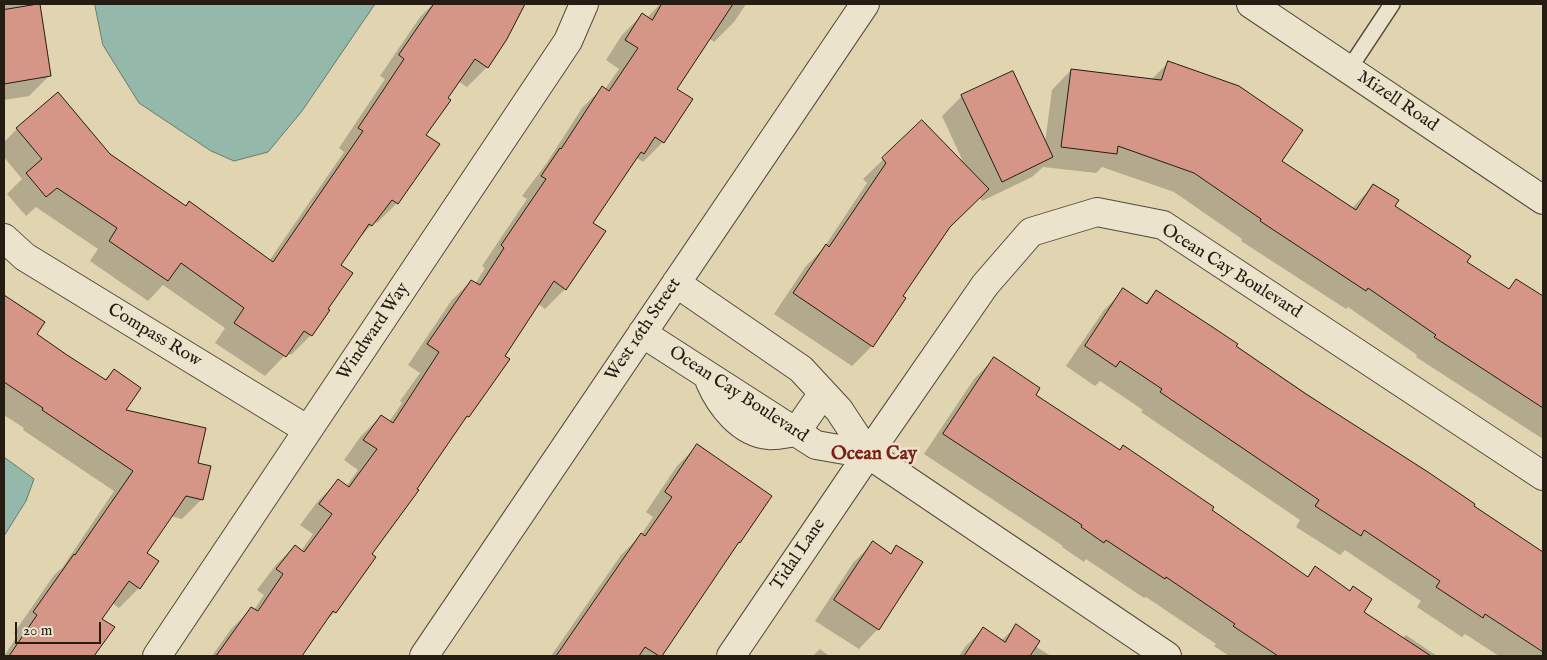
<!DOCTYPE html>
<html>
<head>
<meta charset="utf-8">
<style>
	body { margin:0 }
	#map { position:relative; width:1547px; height:660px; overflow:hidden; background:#e0d4b1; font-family:"IM FELL English",serif }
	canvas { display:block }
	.frame { position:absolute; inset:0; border:5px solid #251c12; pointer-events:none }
	.scale { position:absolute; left:15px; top:622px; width:86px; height:22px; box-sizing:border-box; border:2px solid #251c12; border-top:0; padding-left:6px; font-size:15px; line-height:18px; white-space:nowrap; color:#251c12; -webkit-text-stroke:4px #ebe3cc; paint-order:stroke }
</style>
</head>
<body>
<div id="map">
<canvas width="1547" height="660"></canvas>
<div class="frame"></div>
<div class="scale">20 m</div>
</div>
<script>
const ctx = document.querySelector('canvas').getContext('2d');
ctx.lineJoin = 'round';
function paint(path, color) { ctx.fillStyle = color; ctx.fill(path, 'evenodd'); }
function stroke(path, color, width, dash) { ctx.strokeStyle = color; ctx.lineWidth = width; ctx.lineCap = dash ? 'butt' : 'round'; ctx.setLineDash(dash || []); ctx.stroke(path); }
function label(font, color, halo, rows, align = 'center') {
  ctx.font = font + ' "IM FELL English",serif'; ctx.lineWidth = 5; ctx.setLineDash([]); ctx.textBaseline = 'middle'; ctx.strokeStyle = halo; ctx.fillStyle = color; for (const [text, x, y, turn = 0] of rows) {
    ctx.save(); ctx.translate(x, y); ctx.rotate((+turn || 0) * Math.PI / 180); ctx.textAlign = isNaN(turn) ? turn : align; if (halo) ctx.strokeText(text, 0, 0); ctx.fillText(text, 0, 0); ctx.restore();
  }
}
const water = new Path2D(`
	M95,4H375L302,111L268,152L234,161L211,151L139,103L103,45Z
	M4,457L34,479L26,501L4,536Z`);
paint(water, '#94b8aa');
stroke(water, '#687a6d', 1);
paint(new Path2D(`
	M4,4H39L49,76L29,96L4,100Z
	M433,4H524L506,38L487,67L467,87L458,81L425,136L397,203L377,223L375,221L355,243L339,265L326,310L311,335L291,355L287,353L265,376L215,343L225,328L163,285L148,301L90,261L98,249L36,207L26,216L7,194L22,179L4,157V142L17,129L109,155L269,261L344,152L339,148L385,79L380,76L420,17Z
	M660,4H746L734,22L714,42L709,38L675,89L691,100L663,142L643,162L637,158L633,162L592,223L565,289L545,309L538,304L468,416L460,424L371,554L335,612L321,625L300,656H212L231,629L251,609L254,610L264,595L257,590L275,566L295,546L301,551L313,534L300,525L318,501L338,481L346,487L358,470L344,460L361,436L381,416L389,422L402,403L400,401L420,373L408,365L451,301L471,281L475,284L485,268L482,266L527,199L522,196L546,164L582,108L602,88L605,89L619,69L606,60L622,35L642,15L647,18Z
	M1168,63L1280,161L1351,209L1374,185L1393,206L1466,262L1507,290L1515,282L1543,300V439L1416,357L1417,355L1348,307L1346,309L1241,241L1242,239L1174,192L1102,167L1096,173L1043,167L1032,177L982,201L979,196L948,227L901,297L904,299L872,346L852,366L774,314L806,266L823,249L867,183L863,179L922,122L965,166L942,116L962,96L1045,143L1052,90L1071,70L1151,80Z
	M1124,290L1144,304L1156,292L1543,553V656H1499L1465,634L1462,637L1417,607L1421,601L1345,550L1340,555L1296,527L1300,520L1141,412L1143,410L1100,381L1095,386L1066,366L1104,310Z
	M4,297L16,305L36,334L104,380L114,371L124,411L196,464L202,499L182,519L170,516L145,553L139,588L119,608L112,603L100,620L113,628L94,656H4L18,635L14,633L54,575L62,568L114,491L23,430L24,428L4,415Z
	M994,359L1034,395L1119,451L1123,447L1210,510L1307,577L1316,568L1349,592L1353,587L1362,612L1402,639L1406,635L1437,656H1229L1214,646L1216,644L1146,597L1144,598L1086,559L1084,562L1062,547L1063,546L924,454L974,379Z
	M697,446L771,497L739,542L733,548L660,656H551L621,555L641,535L653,517L646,512L677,466Z
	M873,543L890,554L897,547L878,629L859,649L815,621L853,563Z
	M1016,626L1035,646L1051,656H959L965,647L983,629L1001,641Z
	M820,649L829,656H813Z`), '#0003');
const building = new Path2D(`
	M40,4L51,76L4,84V10Z
	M434,4H525L507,39L488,68L475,59L448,98L451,100L426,135L440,144L398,204L392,200L372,226L369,224L341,265L353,273L328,309L330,310L312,336L304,331L286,357L234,323L244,308L181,263L168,281L109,241L117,228L57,188L46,197L26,173L42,159L16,128L58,92L110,154L186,206L189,201L273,262L363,131L358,128L404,59L399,55Z
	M662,4H733L677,89L693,99L664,143L655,137L644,154L641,152L593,223L606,231L566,290L554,281L505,356L510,359L469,417L467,416L417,489L419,490L372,554L376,557L336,613L333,611L302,656H216L251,607L258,611L283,574L276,569L295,545L304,552L332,514L319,504L338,479L349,487L377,449L363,440L381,415L393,423L439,352L427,344L471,280L480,285L504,248L501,245L546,179L541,176L560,148L561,149L602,86L609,91L638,48L625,40L642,13L652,20Z
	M1168,61L1239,86L1303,130L1282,161L1356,210L1373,184L1399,200L1395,206L1471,256L1467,262L1509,289L1516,279L1543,296V408L1434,337L1436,335L1368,288L1366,291L1260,221L1261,219L1194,173L1118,146L1117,154L1061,147L1071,69L1161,80Z
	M1013,71L1053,157L1002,182L961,95Z
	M922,120L989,189L950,227L903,296L906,298L873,347L793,293L826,244L829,247L886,163L882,158Z
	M1123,288L1147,304L1156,290L1214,328L1238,344L1236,346L1306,394L1428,472L1475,504L1474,506L1543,552V652L1485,614L1483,618L1436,587L1440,581L1364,530L1361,536L1315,506L1319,500L1160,392L1162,389L1120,361L1116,367L1085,346Z
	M4,295L45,322L37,334L67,355L106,380L114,369L141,388L126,410L206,428L198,463L211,466L203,500L186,496L147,553L159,561L140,589L129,581L102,619L115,627L94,656H9L37,615L33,612L74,554L75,555L133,471L42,410L43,408L4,382Z
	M994,357L1040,388L1036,395L1120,450L1123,445L1214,507L1212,510L1308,577L1315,566L1350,591L1353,586L1372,599L1364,612L1431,656H1278L1233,626L1235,624L1166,577L1165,579L1106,540L1104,543L1081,527L1082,525L943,434Z
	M697,444L772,496L740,543L739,542L662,656H659L645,647L639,656H556L641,533L645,536L672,497L665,492Z
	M873,541L891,554L896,545L923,562L879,630L834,600Z
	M1016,624L1040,641L1030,656H964L983,627L1005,642Z`);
paint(building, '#d69687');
stroke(building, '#251c12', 1);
const service = new Path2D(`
	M1349,69L1392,4`);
const minor = new Path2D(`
	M1251,4L1543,200
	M4,238L25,257L308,430
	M676,283L801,369L839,410L868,454L1167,656
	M642,333L816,445L868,454
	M710,382C720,405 741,433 769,435C777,436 787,433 796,432L823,393
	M157,656L568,41L584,4
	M424,656L865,4
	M731,656L868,454L985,285L1031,232L1097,212L1163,225L1543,476`);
stroke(service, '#544a3a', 18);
stroke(minor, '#544a3a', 30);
stroke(service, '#ebe3cc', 15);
stroke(minor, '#ebe3cc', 28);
label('18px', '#251c12', '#ebe3cc', [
	["Mizell Road",1397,102,34],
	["Ocean Cay Boulevard",1231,272,32],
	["West 16th Street",644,330,-56],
	["Windward Way",374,332,-56],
	["Compass Row",154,336,31],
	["Ocean Cay Boulevard",738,395,33],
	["Tidal Lane",799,555,-56]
]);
label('bold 19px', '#7a1f14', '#ebe3cc', [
	["Ocean Cay",874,455]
]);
</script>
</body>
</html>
